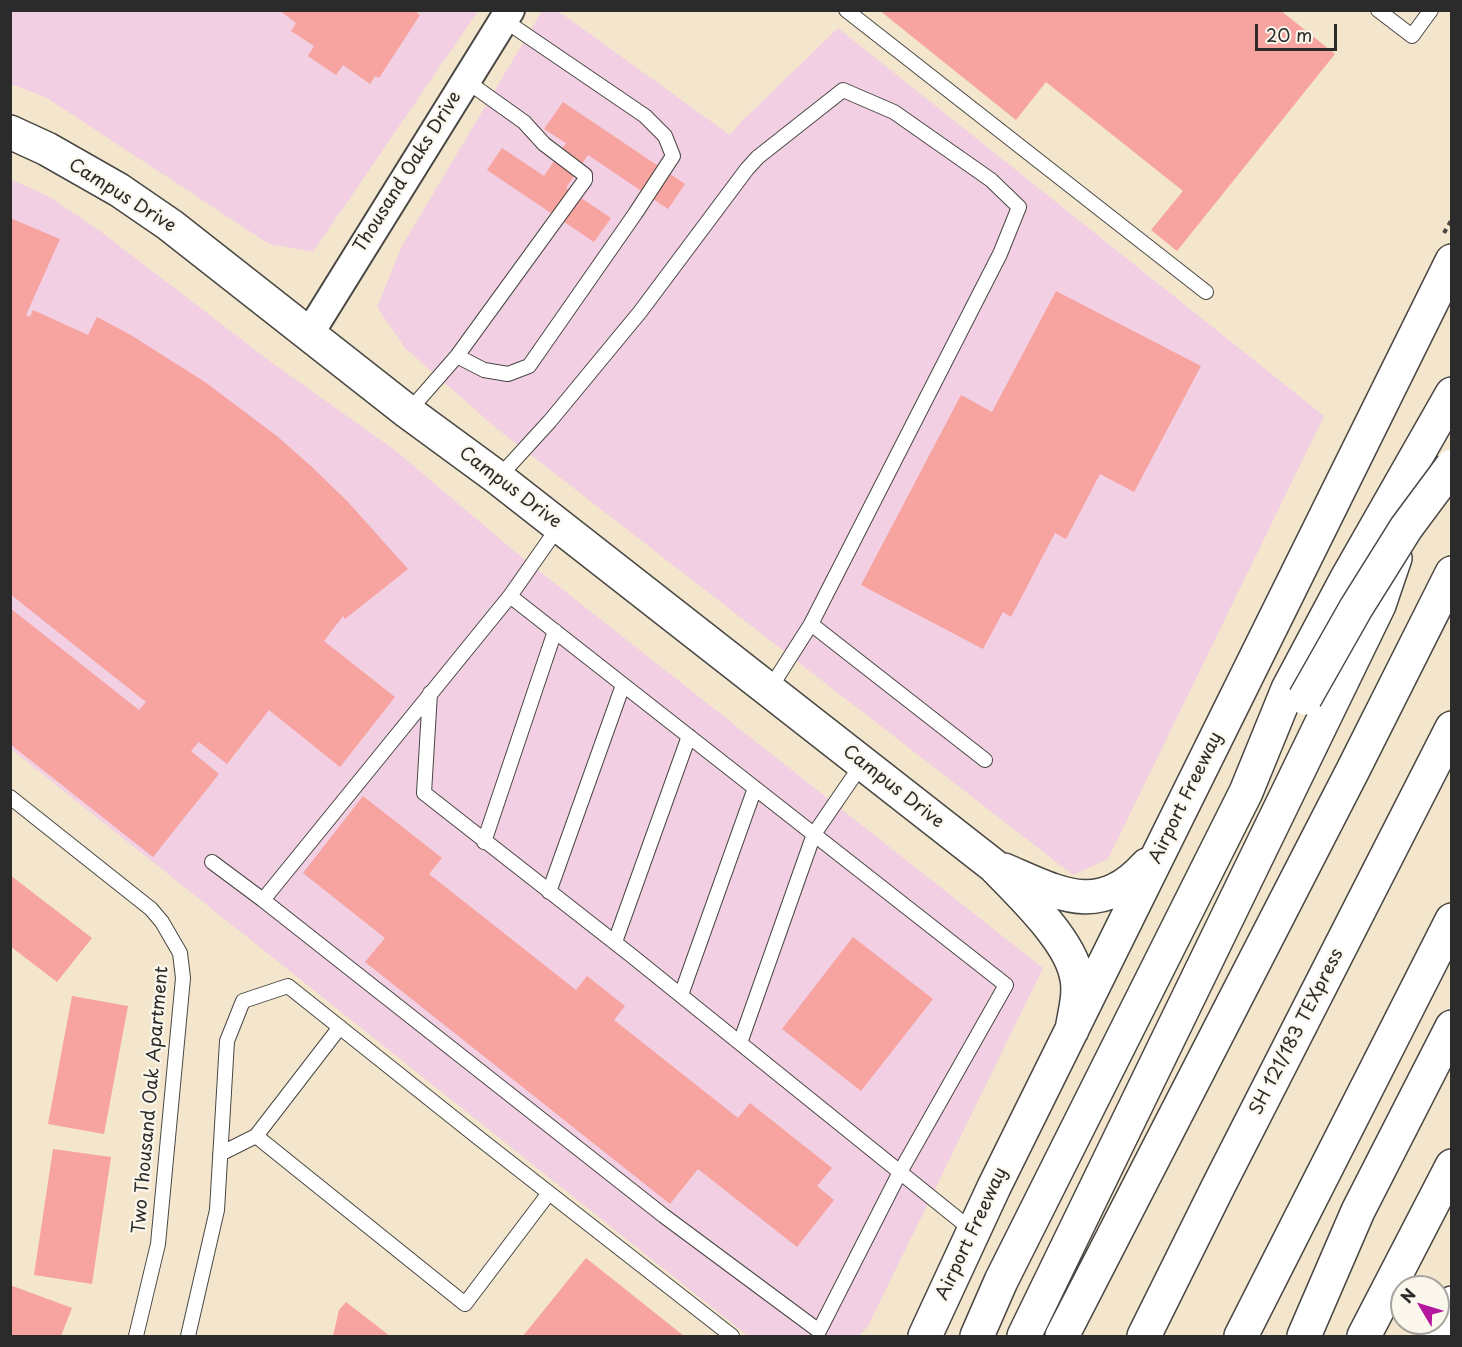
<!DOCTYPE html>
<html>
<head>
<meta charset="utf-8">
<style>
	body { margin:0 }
	#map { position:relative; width:1462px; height:1347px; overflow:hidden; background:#f3e6cc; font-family:"Playpen Sans",sans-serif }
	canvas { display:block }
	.frame { position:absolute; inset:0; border:12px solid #2b2b2b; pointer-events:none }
	.north { position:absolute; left:1390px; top:1275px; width:60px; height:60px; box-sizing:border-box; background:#fbf7ec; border:2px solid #a8a59f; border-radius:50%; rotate:308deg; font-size:16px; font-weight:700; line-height:24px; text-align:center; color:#2b2b2b }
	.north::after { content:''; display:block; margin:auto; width:21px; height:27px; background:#b5179e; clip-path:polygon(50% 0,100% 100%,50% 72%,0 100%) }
	.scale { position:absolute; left:1255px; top:24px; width:82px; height:27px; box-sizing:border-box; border:3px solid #2b2b2b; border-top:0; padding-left:8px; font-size:18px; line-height:21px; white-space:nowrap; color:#2b2b2b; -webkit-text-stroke:4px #fbf7ec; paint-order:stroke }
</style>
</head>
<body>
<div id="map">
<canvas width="1462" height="1347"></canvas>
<div class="frame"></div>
<div class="north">N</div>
<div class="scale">20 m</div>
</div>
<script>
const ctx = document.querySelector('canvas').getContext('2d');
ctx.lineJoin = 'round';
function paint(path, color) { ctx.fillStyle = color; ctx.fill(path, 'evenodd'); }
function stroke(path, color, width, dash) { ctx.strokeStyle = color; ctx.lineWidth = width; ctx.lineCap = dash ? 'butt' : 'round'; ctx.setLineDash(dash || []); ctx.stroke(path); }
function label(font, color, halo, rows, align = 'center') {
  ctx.font = font + ' "Playpen Sans",sans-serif'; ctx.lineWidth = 4.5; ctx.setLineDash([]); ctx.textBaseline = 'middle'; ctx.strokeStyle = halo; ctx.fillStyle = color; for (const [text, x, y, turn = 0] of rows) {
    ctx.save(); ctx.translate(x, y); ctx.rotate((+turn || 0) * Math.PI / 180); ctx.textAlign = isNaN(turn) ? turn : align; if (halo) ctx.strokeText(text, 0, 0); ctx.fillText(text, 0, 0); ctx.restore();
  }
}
paint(new Path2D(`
	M11,10L478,11L313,252L269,244L47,98L11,84Z
	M542,11H558L730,135L740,123L838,28L1324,416L1108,859L1073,875L496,428L405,348L377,307L402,246Z
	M10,179L50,197L100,231L271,362L396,451L519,555L1043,968L868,1326L859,1336H748L11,749Z`), '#f2cfe2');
paint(new Path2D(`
	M279,10H419L417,13L420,15L379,78L375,76L370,84L343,65L336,75L308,56L314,46L291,31L296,23Z
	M879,10H1280L1335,54L1177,251L1151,230L1183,191L1046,82L1016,120Z
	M563,102L685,184L668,209L588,155L566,188L611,218L594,242L487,170L502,148L544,176L566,143L544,129Z
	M10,218L60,239L26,315L30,317L33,310L88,335L97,317L129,334L205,382L278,437L312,467L347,501L408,569L345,619L343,616L324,641L395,697L340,767L269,710L227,764L199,742L191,751L219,774L153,857L10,744V608L139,710L146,702L10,594Z
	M1056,291L1201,366L1134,492L1100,474L1066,539L1055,533L1011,617L1003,612L983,649L861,585L961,395L992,412Z
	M363,796L442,858L429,874L576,990L587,976L625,1006L614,1020L738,1118L750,1103L832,1168L817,1186L834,1200L797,1247L698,1169L670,1204L365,962L385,938L303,873Z
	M10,875L92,938L57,982L10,946Z
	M853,937L933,999L861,1091L782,1029Z
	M72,996L128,1006L104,1134L48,1124Z
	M53,1149L111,1157L92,1284L34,1275Z
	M586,1258L684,1336H523Z
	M10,1285L72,1308L61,1336H10Z
	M346,1302L390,1336H333L339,1310Z`), '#f7a39f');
const lane = new Path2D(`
	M846,10L1206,292
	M1378,10L1412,36L1431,10
	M457,356L484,370L508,374L529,366L635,214L673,156L665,136L645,116L504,20
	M408,412L457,356L585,180V175L544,144L524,122L465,80
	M498,478L550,421L640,312L747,169L758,157L843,90L894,112L991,180L1019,207L1000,254L811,624L769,690
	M510,596L1006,985L900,1172L819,1331L664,1216L263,900L510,596L559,526
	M811,624L985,760
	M430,693L424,793L632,956L973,1231
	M10,797L151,909L162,922L180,953L183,978L158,1244L136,1336
	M484,842L555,631
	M212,862L263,900
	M549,892L623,685
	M615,942L689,736
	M681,995L755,788
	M740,1043L814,834L862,764
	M256,1136L465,1304L549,1193
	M220,1154L256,1136L340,1027
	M188,1336L217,1210L227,1041L243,1001L288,986L480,1139L732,1336`);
const street = new Path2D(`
	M309,334L510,10`);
const secondary = new Path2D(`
	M10,132L47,149L119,190L170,225L408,412L498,478L994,866C1020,893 1068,938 1076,974C1081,992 1075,1011 1072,1030
	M1004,870C1060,894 1099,918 1147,865
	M925,1336L994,1187L1452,261`);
const highway = new Path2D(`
	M977,1336L1001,1281L1246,792L1288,689L1346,580L1452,394
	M1024,1336L1379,605L1395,558
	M1062,1336L1353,770L1452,573
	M1144,1336L1219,1185L1452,728
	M1241,1336L1452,920
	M1304,1336L1358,1211L1452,1027
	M1364,1336L1452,1166
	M1434,1336L1452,1303`);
stroke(lane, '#494743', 16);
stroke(street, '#494743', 32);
stroke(secondary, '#494743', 36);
stroke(highway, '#494743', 36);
stroke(new Path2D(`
	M1444,233L1452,219`), '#494743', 4, [4.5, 4.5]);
stroke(lane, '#fff', 14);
stroke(street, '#fff', 28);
stroke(secondary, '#fff', 33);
stroke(highway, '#fff', 33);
const highwayBridge = new Path2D(`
	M1305,698L1356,608L1406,528L1452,466`);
stroke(highwayBridge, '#494743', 36, []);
stroke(highwayBridge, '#fff', 33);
label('18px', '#2b2b2b', '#fbf7ec', [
	["Thousand Oaks Drive",408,172,-58],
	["Campus Drive",122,196,32],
	["Campus Drive",510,488,37],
	["Campus Drive",893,787,38],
	["Airport Freeway",1186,798,-64],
	["SH 121/183 TEXpress",1297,1032,-63],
	["Two Thousand Oak Apartment",151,1100,-85],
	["Airport Freeway",972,1234,-65]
]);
</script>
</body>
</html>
